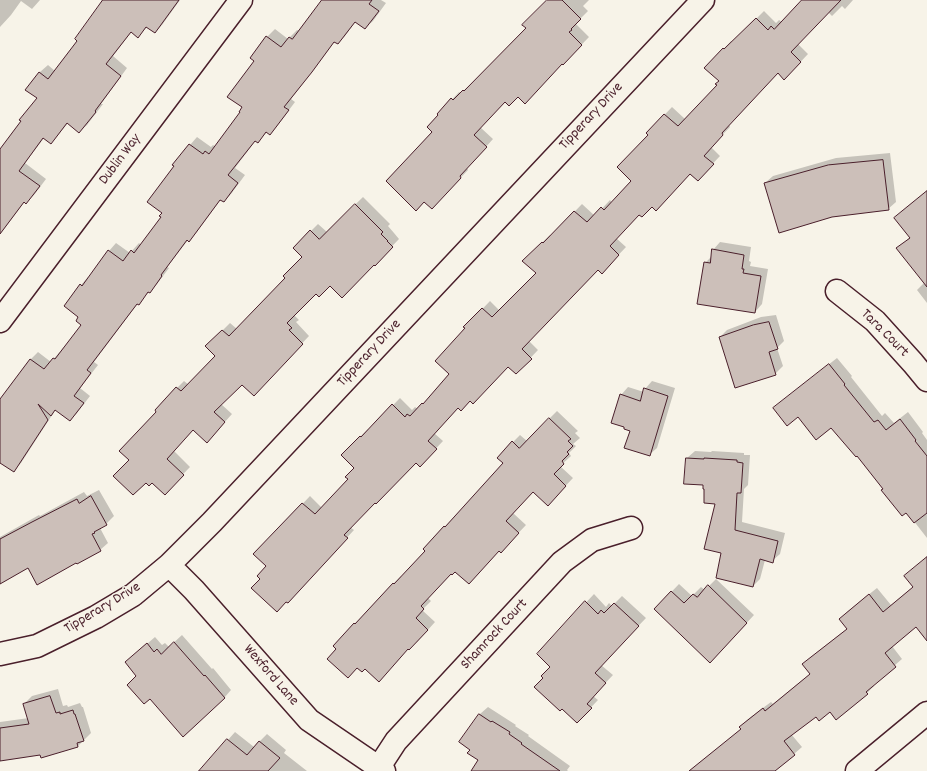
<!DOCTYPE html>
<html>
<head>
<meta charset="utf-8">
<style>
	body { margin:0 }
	canvas { display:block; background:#f7f3e8 }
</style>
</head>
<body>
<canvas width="927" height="771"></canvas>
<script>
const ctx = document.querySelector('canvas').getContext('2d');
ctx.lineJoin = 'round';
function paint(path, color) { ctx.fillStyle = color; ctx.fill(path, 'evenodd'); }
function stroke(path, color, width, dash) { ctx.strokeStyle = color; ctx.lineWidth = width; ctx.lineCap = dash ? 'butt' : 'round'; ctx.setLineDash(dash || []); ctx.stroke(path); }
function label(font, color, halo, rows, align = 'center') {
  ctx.font = font + ' Dekko,sans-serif'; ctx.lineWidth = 3; ctx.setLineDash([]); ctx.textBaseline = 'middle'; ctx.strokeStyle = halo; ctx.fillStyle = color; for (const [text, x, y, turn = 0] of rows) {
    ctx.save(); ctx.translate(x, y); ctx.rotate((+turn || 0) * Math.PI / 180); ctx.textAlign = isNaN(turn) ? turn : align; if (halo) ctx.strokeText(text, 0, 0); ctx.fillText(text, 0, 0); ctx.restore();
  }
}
paint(new Path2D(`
	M0,0H40L32,9L21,1L11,15L0,27Z
	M102,0H180L162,25L155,32L148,26L138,36L132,31L113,56L127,68L101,104H103L87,125L79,132L68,123L58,135L51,143L44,138L25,163L46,179L34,195L26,202L25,201L4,229L0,234V151L38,98L27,89L40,72L48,65L55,71L79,41L102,4L100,3Z
	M323,0H381L386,3L373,21L365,28L356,21L345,36L338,43L335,41L291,99L295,102L277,126L270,134L267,132L257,142L256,140L235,168L245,175L231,194L224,201L221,199L196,233L189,241L188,240L167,267L169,268L157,284L138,303L94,362L98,365L80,388L90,396L77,413L70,420L56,409L21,463L13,471L0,462V401L31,359L38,352L51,362L83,325L80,317L65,306L81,285L88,277L89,278L109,251L116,243L130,253L139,243L141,245L162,217L190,145L197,137L211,147L213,145L216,147L244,107L256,61L252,58L267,37L275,29L288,39L297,30L299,31Z
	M549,0H589L583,6L588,11L578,21H579L576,24L589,37L563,64V63L518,95L506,101L480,127L493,139L467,168L468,170L432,208L434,132L440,115L438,114L459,92L461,93L471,84H472L527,28Z
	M807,0H853L845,9L842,6L832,16L828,12L798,44L808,54L792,71L778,72L729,125L730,127L711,147L720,156L705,172L690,173L652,206L639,214L616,238L626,247L609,265L598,268L529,341L538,350L516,373L508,366L470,400L459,407L434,433L443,441L427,458L416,462L350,527L354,530L295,594L261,579L267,566L255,554L310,496L322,508L350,479L355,468L342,455L368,429L369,430L400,398L412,410L415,407L418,409L430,396L451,374L466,328L465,327L490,301L500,311L538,273L531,253L550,235L551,236L582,204L595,216L610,200L612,203L632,181L650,135L647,133L672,107L685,119L718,85L720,81L706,68L731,41L733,42L764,11L776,23L779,20L782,22Z
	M890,153L896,202L888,209L765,183L773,176L836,158Z
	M927,191V303L917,290L925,282L898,248L910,237L895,218L902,211Z
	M363,197L390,224L388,226L394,233L399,239L375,264L330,284L316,293L294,315L299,320L296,322L309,336L279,368L242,383L221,404L232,414L214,434L193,429L174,451L190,467L165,493L130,460L157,412L177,388L184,381L189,385L217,356L207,346L230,323L237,329L287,278L304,257L294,248L318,224L327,232Z
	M720,242L751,247L749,261L751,262L750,266L768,269L762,304L755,312L705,263L712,256L713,250Z
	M776,315L784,341L777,348L783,366L775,374L720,337L727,330L761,317Z
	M837,358L852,376L851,377L882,416L885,413L894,423L908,412L923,432L922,433L927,440V538L906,511L884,489L857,455L831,426L774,408L782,401Z
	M652,381L675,388L657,448L649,455L631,430L621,395L628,387L644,392L645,389Z
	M557,411L578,431L575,433L580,438L573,444L576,446L569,453L571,456L560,466L573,478L555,497L533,491L513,513L526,525L508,544L499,550L452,573L428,598L431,601L422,610L435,622L417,642L408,648L354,624L362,617H363L394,583L401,576L402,577L426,551L424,549L505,463L513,442L520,435L527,441Z
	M695,451L711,452L712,451L744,453V455H750L748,485L744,489L742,522L785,533L780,554L772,561L765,560L760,579L753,586L723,552L716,503L687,458Z
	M99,490L114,516L106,524L100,528L108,543L100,550L28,567L0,571V537L39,515L40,516L84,492L87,496Z
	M927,557V631L916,626L892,646L902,659L873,684L874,686L867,693L830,711L816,716L791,734L802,747L794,754L773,771H689L742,729L741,727L748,719L771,702L773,704L811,673V657L848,628L841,619L848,611L877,588L891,605L914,586L905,576Z
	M716,579L754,615L717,655L655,609L679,584L692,596L701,587L705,590Z
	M594,594L606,607L609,603L612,606L622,596L646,618L601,665L613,675L593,696L598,700L577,722L544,678L552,667L538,654Z
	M182,635L212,669L213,668L231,690L224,698L137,676L126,662L155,637L162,645L165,643L169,647Z
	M58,689L63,706L67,705L68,707L80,703L82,707H83L91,733L78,746L42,757L41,754L0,760V722L29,718L24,704L32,696Z
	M488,707L516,725L515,726L529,735L528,736L570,766L567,770L568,771H472L480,760L471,749L461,742L480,714Z
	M235,732L254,747L267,734L286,750L284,753L307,771H207L203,768Z`), '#0003');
const building = new Path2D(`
	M103,0H179L155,33L146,27L138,38L131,32L106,64L121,76L95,111L96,112L79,133L67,123L51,144L43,138L19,171L40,186L26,204L24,202L0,234V149L21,121L19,120L37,98L25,90L39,72L48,79L77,41L75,39Z
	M322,0H372L369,4L379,11L365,29L355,22L338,44L334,42L312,72L284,107L289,110L270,135L266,132L258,143L255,141L228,175L238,183L224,202L220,200L189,242L187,240L161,275L162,276L150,293L148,292L139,305L137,304L87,370L91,373L74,396L84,403L70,421L55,410L51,416L38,404L48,420L14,472L0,463V399L30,359L44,369L53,358L55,359L81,325L76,321L78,317L64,306L80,284L82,286L108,250L123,261L131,250L134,253L161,217L159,216L162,213L147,202L174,166L172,165L189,144L203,154L205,151L209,154L240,112H239L242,107L227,97L254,61L250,58L266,36L281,47L289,37L292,39Z
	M547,0H562L581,19L571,29L572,30L569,32L582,45L563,65L562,64L525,104L518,97L509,106L505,102L474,135L487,147L460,176L461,178L432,209L424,202L416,211L386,181L432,132L427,127L438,115L437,114L451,98L453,100L463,90L464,91L526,28L522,25Z
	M802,0H841L791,52L801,62L784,80L778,73L722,133L723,135L704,156L714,164L698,181L690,174L656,211L652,207L642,217L639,215L610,246L619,255L602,274L598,270L522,349L532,359L516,374L508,367L473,404L470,401L461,411L458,408L428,441L437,449L420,467L416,463L376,504L375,503L344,535L348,538L288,603L286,602L277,612L251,588L260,579L257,576L266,566L253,554L302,503L315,514L348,479L345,477L354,468L341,455L360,436L361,437L392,404L405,417L407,414L410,416L422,403L423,404L449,374L435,361L465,328L463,327L482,308L492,317L536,273L522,261L542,242L543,243L574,211L587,222L601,207L604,210L631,181L617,167L648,135L646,133L664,114L678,126L717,85L715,84L719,81L704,68L723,48L724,49L756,18L768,30L771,26L774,29Z
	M883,160L889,210L832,217L779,233L764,183L828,165Z
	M927,191V287L896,248L910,238L894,218Z
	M355,204L383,232L381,234L388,241H387L393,247L375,266L374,265L342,298L330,286L319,297L316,294L287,323L292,328L289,330L303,344L254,396L242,385L214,412L225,422L207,443L193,430L167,459L184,475L165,495L152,483L149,486L146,483L133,495L113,476L129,460L119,451L156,412L155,410L176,387L181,391L215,356L205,346L222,330L229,336L285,278L283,276L302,257L293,248L310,230L319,239Z
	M712,249L744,255L742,269H744L743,273L761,276L755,313L697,304L704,262L710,263Z
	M769,322L778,349L769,352L776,375L735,388L719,337L753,325Z
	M829,364L845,384L844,385L874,422L878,420L886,430L900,419L916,440L915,441L927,456V513L914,523L906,513L902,516L881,490L883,489L857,456L856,457L831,428L816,440L798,417L787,426L773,408Z
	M644,388L668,396L650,456L624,448L630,431L624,429V427L611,423L620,394L640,401Z
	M549,418L571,439L568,441L573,446L567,452L569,454L562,461L564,464L554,474L566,486L548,506L533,492L506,521L519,533L501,553L499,551L469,584L455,572L452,575L451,574L421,606L424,609L416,618L428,630L409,650L408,649L379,682L365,669L362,672L357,668L348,678L327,659L336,649L333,646L354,623L355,624L393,583L394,584L425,551L423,549L444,526L445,527L503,463L497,458L512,441L519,448Z
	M686,458L704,459V458L737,460V462L743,463L741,493H737L735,530L778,541L773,563L760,559L753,587L716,578L721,553L704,549L715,504L704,503V489H703V485L684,484Z
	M91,496L107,525L94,532L95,533L92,534L101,551L77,564L76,563L37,585L28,568L0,584V539L32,522L77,499L79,503Z
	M927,557V641L916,627L885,653L896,667L866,692L868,694L836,720L830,712L819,721L816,717L784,741L795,755L775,771H689L741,729L739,727L763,708L765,711L810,674L802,664L847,629L839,619L869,594L883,612L913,587L904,576Z
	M708,585L747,623L710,663L654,609L671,591L684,603L693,594L697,597Z
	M585,601L598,614L601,610L604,613L614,603L639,626L595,673L606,683L587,704L592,708L577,723L562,709L560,711L534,687L543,678L541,676L550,667L537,654Z
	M174,642L204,676L205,675L225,698L183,737L150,699L144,704L127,685L136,676L125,662L147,643L154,652L157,649L161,654Z
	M50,696L56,713L60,712V714L73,710L74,714H75L84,741L77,743L78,747L41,758L40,755L0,761V728L29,724L23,704Z
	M479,714L491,722L492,721L510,732L509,734L522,743L521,744L560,771H471L478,760L467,753L470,750L459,742Z
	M227,739L247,755L259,741L280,758L268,771H199Z`);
paint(building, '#ccbfb9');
stroke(building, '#4a1f2b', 1);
const street = new Path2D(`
	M837,291L875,321L913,363L927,380
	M0,321L241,0
	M169,565L194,590L309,720L384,771
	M0,654L37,646L96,617L133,595L169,565L212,522L703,0
	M379,767L396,741L562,562L592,540L631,528
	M857,771L927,713`);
stroke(street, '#4a1f2b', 25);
stroke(street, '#f7f3e8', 22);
label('15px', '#4a1f2b', '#f7f3e8', [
	["Tipperary Drive",592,117,-47],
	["Dublin Way",121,160,-53],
	["Tara Court",884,334,45],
	["Tipperary Drive",370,354,-47],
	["Tipperary Drive",103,609,-31],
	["Shamrock Court",495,635,-47],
	["Wexford Lane",270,676,49]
]);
</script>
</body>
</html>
